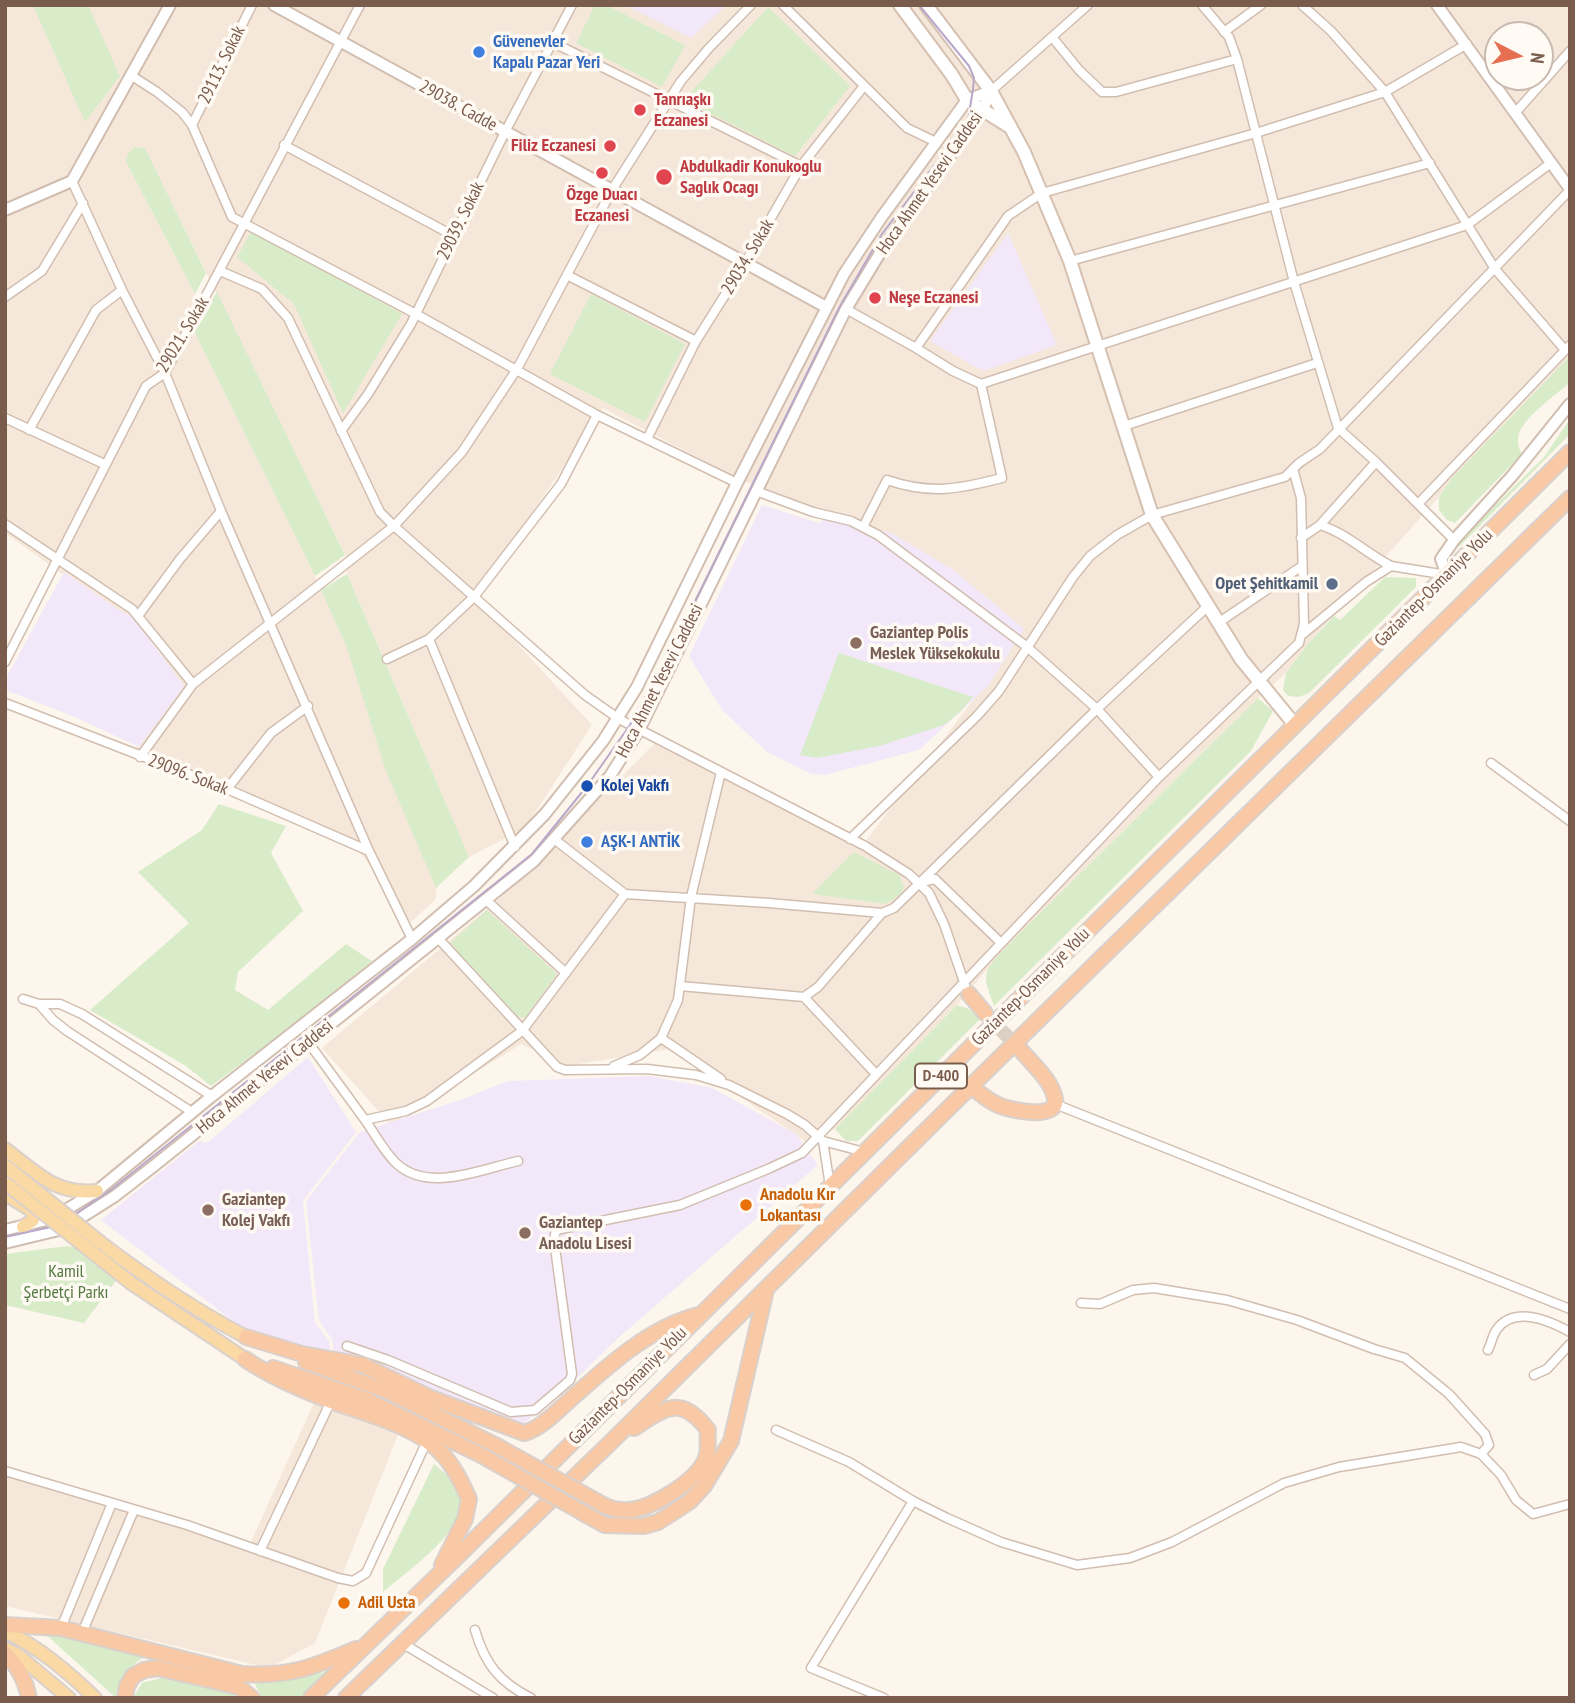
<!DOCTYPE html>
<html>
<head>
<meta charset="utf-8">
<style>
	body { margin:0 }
	#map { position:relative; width:1575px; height:1703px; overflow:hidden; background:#fdf6ec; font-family:"PT Sans Narrow",sans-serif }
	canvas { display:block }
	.frame { position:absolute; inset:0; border:7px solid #7a5c4d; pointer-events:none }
	.north { position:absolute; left:1484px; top:21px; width:70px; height:70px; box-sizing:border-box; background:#fffaf3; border:2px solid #cabbb1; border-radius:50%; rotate:97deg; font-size:19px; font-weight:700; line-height:28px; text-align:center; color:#7a5c4d }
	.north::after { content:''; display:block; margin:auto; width:24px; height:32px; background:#e76f51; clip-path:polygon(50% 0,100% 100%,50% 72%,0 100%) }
</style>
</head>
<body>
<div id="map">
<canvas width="1575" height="1703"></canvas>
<div class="frame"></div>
<div class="north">N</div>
</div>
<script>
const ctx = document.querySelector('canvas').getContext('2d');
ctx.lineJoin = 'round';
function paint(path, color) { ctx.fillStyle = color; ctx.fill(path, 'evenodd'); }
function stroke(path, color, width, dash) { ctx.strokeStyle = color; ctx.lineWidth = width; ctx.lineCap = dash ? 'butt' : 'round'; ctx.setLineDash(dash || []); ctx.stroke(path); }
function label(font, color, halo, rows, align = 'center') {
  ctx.font = font + ' "PT Sans Narrow",sans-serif'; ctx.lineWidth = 7; ctx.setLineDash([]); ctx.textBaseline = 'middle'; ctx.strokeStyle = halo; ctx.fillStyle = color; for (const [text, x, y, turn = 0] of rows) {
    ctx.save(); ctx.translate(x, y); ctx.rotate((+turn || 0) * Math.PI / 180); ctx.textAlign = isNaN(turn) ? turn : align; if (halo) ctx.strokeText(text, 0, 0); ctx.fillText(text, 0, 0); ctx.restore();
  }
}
paint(new Path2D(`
	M5,5H1570V356L1451,479L1439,497L1307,645L1286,673L1258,698L1007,946L957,1005L835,1129L805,1141L670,1049L566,1066L521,1044L391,1125L322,1048L500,898L659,739L864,843L1006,657L907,555L731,475L603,408L475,598L592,725L525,828L469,857L347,574L345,554L145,149L126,162L195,294L193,329L315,576L347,648L436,888V899L411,922L348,836L130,756L175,689L155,640L5,533ZM1498,35H1540V77H1498Z
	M316,1398L400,1430L315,1643L269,1668L5,1606V1475L250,1544Z`), '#f5e8da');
paint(new Path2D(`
	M625,5H727L691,38Z
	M1008,233L1057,345L987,370L979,369L930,341Z
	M762,505L819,523L832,515L893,534L955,571L1024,629L988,686L919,750L825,775L811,774L767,752L722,710L689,656Z
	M64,572L122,612L133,617L184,686L139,747L75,717L5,690V680Z
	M308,1057L356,1132L303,1201L315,1323L329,1341L331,1355L246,1331L101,1220L199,1141L207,1143Z
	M649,1076L712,1088L796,1134L818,1165L618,1338L561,1394L522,1425L334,1357L332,1339L319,1321L306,1201L360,1132L463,1099L508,1081Z`), '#f3e8fa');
paint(new Path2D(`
	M33,5H88L120,76L85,122Z
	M595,5H606L685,45L662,87L576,43Z
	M768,7L850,86L795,156L684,100Z
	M135,147L145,148L206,273L195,294L126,162L128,153Z
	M252,230L402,314L343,413L294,304L237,257Z
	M217,292L345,555L315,576L193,329Z
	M591,294L685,344L645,422L550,374Z
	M1570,356V382C1556,395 1528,414 1520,431C1516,439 1518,446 1522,454L1455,523L1447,520L1439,510V497L1451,479Z
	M1570,419V434L1459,547L1456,544L1544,457Z
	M347,574L469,857L436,888L386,771L347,648L321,590Z
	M1385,577L1416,578V587L1309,693L1299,697L1288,696L1283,690L1286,673L1307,645L1334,616L1340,620Z
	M839,653L973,697L959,713L944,725L879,746L817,758L800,755Z
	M1258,698L1273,711L1251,751L994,1006C981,971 983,973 1007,946Z
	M219,804L286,826L271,853L303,911L238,972L235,990L268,1010L346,944L372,961L304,1017L211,1086L186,1066L90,1010L189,923L138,872L202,830Z
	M854,852L899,875L904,887L902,893L886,904L812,894Z
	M487,910L557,974L525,1018L517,1017L450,943Z
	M957,1005L969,1009L980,1019L858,1141H846L835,1129Z
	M67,1246L86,1250L118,1278L84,1323L5,1305V1254Z
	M434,1464C442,1471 453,1479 458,1487C480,1522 406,1572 383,1592V1569Z
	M42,1631L147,1655C129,1666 121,1677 116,1698Z
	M326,1672L300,1698H262L255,1684Z
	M161,1678L232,1693L236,1698H133L142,1683Z`), '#d8ecc9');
stroke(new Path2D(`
	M986,1015L1020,1049`), '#dcd0c4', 14, [14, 7]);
const minor = new Path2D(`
	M783,5L907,128L936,142
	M1202,5L1229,37L1237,59L1294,282L1338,428L1376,462L1454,540
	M1302,5L1331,31L1385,92L1495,269L1565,350
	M1224,32L1261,5
	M1052,37L1079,70L1102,92H1116L1237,59
	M552,42L801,166
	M132,76L157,92L182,112L192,125L232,217L416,314L597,415L737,483
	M991,91L1088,5
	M1516,112L1570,51
	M192,125L252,5
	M284,145L454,236
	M72,181L122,290L165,373L221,511L369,851L412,939
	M1070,261L1430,163
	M220,271L262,289L288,318L380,512L394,526L585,695L619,719L865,846L909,874L929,893L944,924L965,985
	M567,275L696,341
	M5,297L42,271L83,203
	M846,309L916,348L953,371L981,384L1467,225L1551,163
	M916,348L1008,216L1042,193L1256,133L1385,92L1467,44
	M5,418L104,464
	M1124,426L1317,363
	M29,430L96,310L122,290
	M341,431L368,394L411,324L505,132L572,5
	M647,439L696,341L745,263L801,166L864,86
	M756,491L813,512L851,521L878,535L1026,646L1097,709L1159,777
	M1418,504L1570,345
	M5,524L132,609L193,684
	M1320,525C1346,533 1366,553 1391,566
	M863,527L887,480C931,495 959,489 1002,478L981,384
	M1301,538L1320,525L1376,462
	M138,616L180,559L221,511
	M1218,623L1302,566
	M1303,634L1366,582L1391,566L1447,575
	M429,639L515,847
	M387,659L429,639L474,597L561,484L597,415
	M5,662L146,386L165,373L360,5
	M5,703L227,789L369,851
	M140,757L193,684L394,526L462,452L517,369L612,190L681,81L709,48L751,5
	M1491,763L1570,821
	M227,789L271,733L308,706
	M554,839L625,894L769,903L882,913L894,908L1097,709L1208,606
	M850,839L977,716L999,691L1073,577L1090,556L1117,535L1152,515L1285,477L1299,463L1320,449L1570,190
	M921,882L935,879L1001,943
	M485,899L566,973
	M437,937L557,1067L565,1070L647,1069L696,1075L729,1085L787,1114L805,1125L823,1141L864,1152
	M680,986L804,997L818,987L882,913
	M804,997L875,1073
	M23,999L39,1004H60L82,1014L212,1096
	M39,1004L53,1020L67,1031L192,1112
	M661,1038L721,1079
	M308,1042L365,1120L406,1111L427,1101L522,1031L625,894
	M614,1066L640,1055L661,1038L678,1000L691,897L721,772
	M1055,1104L1570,1309
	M365,1120C375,1134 384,1152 397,1164C429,1193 482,1169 518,1161
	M823,1141L830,1186
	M1081,1303L1100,1304L1133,1290L1154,1288L1227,1300L1297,1320L1374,1349L1405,1358L1449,1394L1485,1434L1489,1445L1481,1454
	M347,1346L388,1360L511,1412L535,1410L570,1380L572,1374L554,1240L556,1230L680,1205L768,1169L802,1153L1159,777L1299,643L1304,624L1301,498L1293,469
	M1488,1350C1491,1344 1493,1334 1497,1329C1515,1305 1550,1321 1570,1332
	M1534,1375L1547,1369L1570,1344
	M776,1430L849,1462L913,1501L947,1518L1001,1542L1077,1565L1130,1558L1172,1542L1284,1483L1339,1467L1461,1447L1481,1454L1501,1475L1516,1500L1533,1514L1570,1504
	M5,1471L187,1525L338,1578L353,1581L366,1573L427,1441
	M260,1551L331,1401
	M61,1628L112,1503
	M475,1630C485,1664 499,1682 531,1698
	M82,1633L134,1510
	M402,1643L493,1698
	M884,1698L811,1668L913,1501`);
const tertiary = new Path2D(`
	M274,5L826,307
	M1437,5L1570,189
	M5,210L72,181L170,5
	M1447,575L1441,559L1454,540L1512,476L1570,404
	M5,1230L51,1219L97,1191L212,1096L412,939L474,886L545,814L603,741L637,687L737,483L844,274L881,218L967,100L991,91
	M5,1243L63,1229L115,1196L155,1165L534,861L610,776L639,730L846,309L880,253L983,109L991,91`);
const secondary = new Path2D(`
	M900,5L952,75L967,100L1010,127
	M926,5L991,91L1024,152L1070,261L1152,515L1241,659L1295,725`);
const primary = new Path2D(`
	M5,1149C37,1173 55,1195 97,1191
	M5,1166L19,1177
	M5,1194L31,1210L35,1215L33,1220L23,1227
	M101,1243C147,1278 195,1310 246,1337
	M97,1256L131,1283L245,1359
	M5,1631C40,1648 67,1671 95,1698
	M5,1649L18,1655L69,1698`);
const trunk = new Path2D(`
	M969,994L985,1013
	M971,1086C979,1093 987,1100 998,1105C1008,1110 1059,1121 1055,1099C1052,1080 1031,1063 1020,1049
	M246,1337L302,1354L363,1365L431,1398L524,1433C542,1428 557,1411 572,1398C609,1365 650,1327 699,1315
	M245,1359C271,1377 302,1390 331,1401C367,1414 420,1427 445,1457C456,1470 463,1485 469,1499L465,1519L442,1565
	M306,1362L387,1391L497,1446
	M273,1368L367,1400L481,1455
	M598,1502C607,1508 617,1511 629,1510C652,1509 698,1480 706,1458C709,1451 707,1439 708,1430C681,1395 666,1407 634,1428
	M585,1514L605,1525L644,1526L658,1522L689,1502L704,1486L731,1441L766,1290
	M5,1625L61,1628L242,1674C289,1677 314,1667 356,1649
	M5,1653C18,1667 25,1679 29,1698
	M125,1698L127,1686L133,1676L144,1670L158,1668L239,1687L252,1698
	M311,1698L464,1550L1570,452
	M346,1698L612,1441L971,1086L1570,498`);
stroke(minor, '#d1beb0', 11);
stroke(tertiary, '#d1beb0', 14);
stroke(secondary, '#d6c0b0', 16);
stroke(primary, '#dad1cd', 16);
stroke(trunk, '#dad1cd', 18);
stroke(minor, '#fff', 8);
stroke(tertiary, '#fff', 10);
stroke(secondary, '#fff', 12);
stroke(primary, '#fbd9a5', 12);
stroke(trunk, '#f9c8a4', 14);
stroke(new Path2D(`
	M5,1237L60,1225L112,1189L532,854L587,786L630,725L676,640L840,306L882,234L968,121L973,89L974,78L969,66L919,5`), '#b9a8c9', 2);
const primaryBridge = new Path2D(`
	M19,1177L101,1243
	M8,1185L97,1256`);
const trunkBridge = new Path2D(`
	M497,1446L598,1502
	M481,1455L585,1514`);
stroke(primaryBridge, '#dad1cd', 16, []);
stroke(trunkBridge, '#dad1cd', 18, []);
stroke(primaryBridge, '#fbd9a5', 12);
stroke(trunkBridge, '#f9c8a4', 14);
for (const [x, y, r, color] of [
	[479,52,7,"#3f7fe0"],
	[640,110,7,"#e0444e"],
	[610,146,7,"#e0444e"],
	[602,173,7,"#e0444e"],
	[664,177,9,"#e0444e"],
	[875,298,7,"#e0444e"],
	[1332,584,7,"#5c6f8a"],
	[856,643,7,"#8d6e63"],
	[587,786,7,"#1a4fb4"],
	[587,842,7,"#3f7fe0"],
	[746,1205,7,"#e8710a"],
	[208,1210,7,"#8d6e63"],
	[525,1233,7,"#8d6e63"],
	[344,1603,7,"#e8710a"]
]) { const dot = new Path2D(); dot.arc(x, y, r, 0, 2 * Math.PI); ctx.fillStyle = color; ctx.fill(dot); stroke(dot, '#fffaf3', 2.5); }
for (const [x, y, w] of [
	[941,1076,52]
]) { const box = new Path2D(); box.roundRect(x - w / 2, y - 12.5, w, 25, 5); ctx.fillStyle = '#fffaf3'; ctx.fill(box); stroke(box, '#7a5c4d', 2); }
label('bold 16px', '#7a5c4d', null, [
	["D-400",941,1076]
]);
label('bold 18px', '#366cbe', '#fffaf3', [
	["Güvenevler",493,42],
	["Kapalı Pazar Yeri",493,63],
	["AŞK-I ANTİK",601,842]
], 'left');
label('18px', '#7a5c4d', '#fffaf3', [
	["29113. Sokak",222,65,-64],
	["29038. Cadde",458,106,29],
	["Hoca Ahmet Yesevi Caddesi",930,183,-55],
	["29039. Sokak",461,221,-64],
	["29034. Sokak",748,257,-59],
	["29021. Sokak",183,335,-59],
	["Gaziantep-Osmaniye Yolu",1434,588,-45],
	["Hoca Ahmet Yesevi Caddesi",660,681,-63],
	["29096. Sokak",188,775,21],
	["Gaziantep-Osmaniye Yolu",1031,987,-45],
	["Hoca Ahmet Yesevi Caddesi",265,1077,-39],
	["Gaziantep-Osmaniye Yolu",628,1386,-45]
]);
label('bold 18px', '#be3a42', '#fffaf3', [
	["Tanrıaşkı",654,100],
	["Eczanesi",654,121],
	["Filiz Eczanesi",596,146,"right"],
	["Abdulkadir Konukoglu",680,167],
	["Saglık Ocagı",680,188],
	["Özge Duacı",602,195,"center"],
	["Eczanesi",602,216,"center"],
	["Neşe Eczanesi",889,298]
], 'left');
label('bold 18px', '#4e5e75', '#fffaf3', [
	["Opet Şehitkamil",1318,584]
], 'right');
label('bold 18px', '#785e54', '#fffaf3', [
	["Gaziantep Polis",870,633],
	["Meslek Yüksekokulu",870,654],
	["Gaziantep",222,1200],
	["Kolej Vakfı",222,1221],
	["Gaziantep",539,1223],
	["Anadolu Lisesi",539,1244]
], 'left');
label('bold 18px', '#164399', '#fffaf3', [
	["Kolej Vakfı",601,786]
], 'left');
label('bold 18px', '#c56008', '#fffaf3', [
	["Anadolu Kır",760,1195],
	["Lokantası",760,1216],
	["Adil Usta",358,1603]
], 'left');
label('18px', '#537a41', '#fffaf3', [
	["Kamil",66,1272],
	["Şerbetçi Parkı",66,1293]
]);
</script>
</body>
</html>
